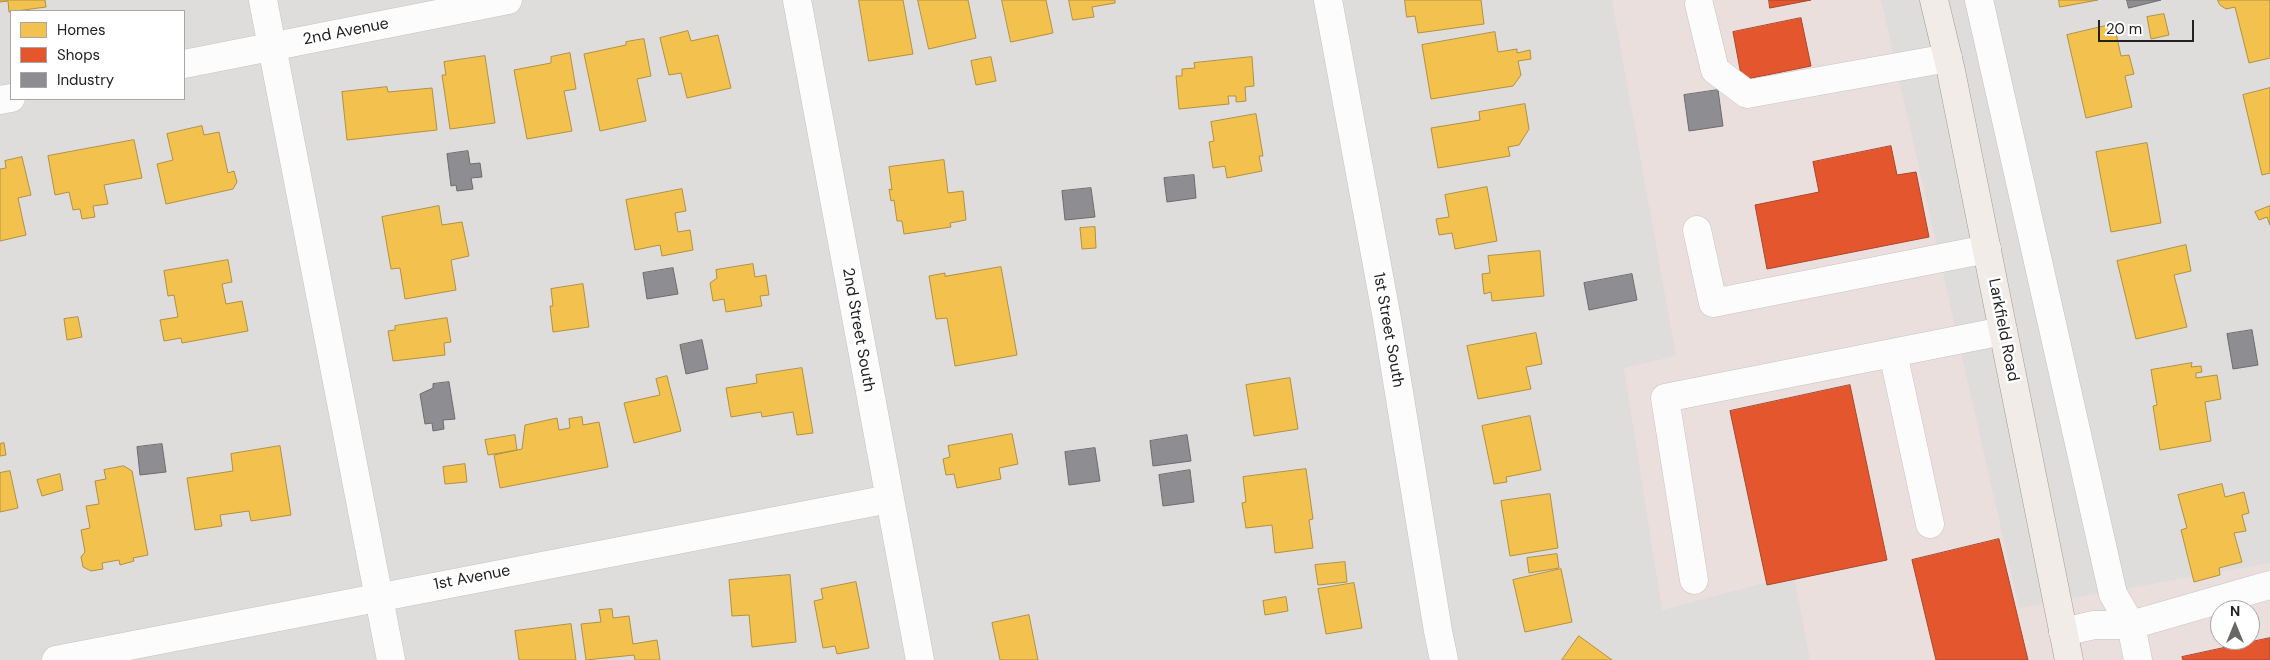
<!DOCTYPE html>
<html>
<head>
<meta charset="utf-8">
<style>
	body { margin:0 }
	#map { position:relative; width:2270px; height:660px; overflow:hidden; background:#efedea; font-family:"DM Sans",sans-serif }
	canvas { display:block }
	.legend { position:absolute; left:10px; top:10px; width:175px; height:90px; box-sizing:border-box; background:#fff; border:1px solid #a6a6a6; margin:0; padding:6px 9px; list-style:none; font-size:15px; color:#212121 }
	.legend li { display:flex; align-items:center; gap:10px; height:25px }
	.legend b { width:25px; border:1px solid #a6a6a6 }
	.north { position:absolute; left:2210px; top:600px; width:50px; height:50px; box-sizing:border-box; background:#fff; border:1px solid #a6a6a6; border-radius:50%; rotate:0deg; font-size:14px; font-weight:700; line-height:20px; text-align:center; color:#212121 }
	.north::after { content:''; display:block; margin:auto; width:18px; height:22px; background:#696867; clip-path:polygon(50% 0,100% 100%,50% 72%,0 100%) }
	.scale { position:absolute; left:2098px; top:20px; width:96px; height:22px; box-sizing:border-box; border:2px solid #212121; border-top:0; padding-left:6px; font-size:15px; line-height:18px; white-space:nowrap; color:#212121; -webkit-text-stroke:4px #fff; paint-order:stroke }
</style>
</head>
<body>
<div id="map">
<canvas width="2270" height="660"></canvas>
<ul class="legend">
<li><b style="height:14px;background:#f2c14e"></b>Homes</li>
<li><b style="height:14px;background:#e4572e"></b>Shops</li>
<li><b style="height:14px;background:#8d8d92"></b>Industry</li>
</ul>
<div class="north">N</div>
<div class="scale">20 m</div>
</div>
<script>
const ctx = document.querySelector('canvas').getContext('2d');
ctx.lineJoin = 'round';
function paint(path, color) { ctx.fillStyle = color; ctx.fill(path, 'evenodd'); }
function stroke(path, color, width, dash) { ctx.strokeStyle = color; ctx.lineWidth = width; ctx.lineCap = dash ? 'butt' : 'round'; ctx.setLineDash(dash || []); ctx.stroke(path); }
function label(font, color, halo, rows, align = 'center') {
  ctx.font = font + ' "DM Sans",sans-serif'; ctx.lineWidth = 5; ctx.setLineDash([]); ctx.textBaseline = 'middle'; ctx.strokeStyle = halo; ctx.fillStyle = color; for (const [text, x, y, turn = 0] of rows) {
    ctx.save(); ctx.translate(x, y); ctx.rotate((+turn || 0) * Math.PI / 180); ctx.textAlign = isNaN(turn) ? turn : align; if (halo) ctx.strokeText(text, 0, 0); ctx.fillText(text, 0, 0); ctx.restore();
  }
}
paint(new Path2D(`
	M0,0H2270V660H0ZM11,11H184V99H11ZM2220,610H2250V640H2220Z`), '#dedddb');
paint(new Path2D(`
	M1612,0H1881L2019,608L2270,563V660H1810L1794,575L1662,610L1624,368L1676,356ZM2220,610H2250V640H2220Z`), '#ebdfde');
const homes = new Path2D(`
	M0,0H45L46,7L9,12L8,1L0,2Z
	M859,0H903L913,54L869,61Z
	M918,0H968L976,38L929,49Z
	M1002,0H1046L1053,33L1011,42Z
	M1069,0H1115V3L1092,7L1094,17L1073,20Z
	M1405,0H1481L1484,24L1418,33L1415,16L1407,17Z
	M2059,0H2098L2060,7Z
	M2218,0H2270V58L2249,63L2235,7L2226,9L2220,5Z
	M2164,14L2169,35L2151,39L2147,17Z
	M2114,24L2121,56L2129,55L2134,74L2125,76L2132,107L2086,118L2067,35Z
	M688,31L691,41L718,35L731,88L687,98L681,73L669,75L660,38Z
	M1495,32L1498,52L1517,49V53L1530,50L1531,59L1518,61L1521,75L1513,86L1431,99L1422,45Z
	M644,39L651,76L637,79L646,121L600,131L584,54L626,45V42Z
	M570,53L576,89L564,91L572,131L527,139L514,70L551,63V57Z
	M485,56L495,123L450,129L442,75H446L444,62Z
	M991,57L996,81L976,85L971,61Z
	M1252,57L1254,86L1245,87L1246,101L1236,102V96H1228L1229,104L1179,109L1176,76H1182V69L1195,68L1194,63Z
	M387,87L388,92L432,88L437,130L347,140L342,92Z
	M2270,88V173L2262,175L2243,95Z
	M1525,104L1529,129L1519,145L1508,147L1510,156L1438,168L1431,128L1480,120L1479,112Z
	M1256,114L1263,156H1259L1262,171L1227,178L1225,166L1213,168L1209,142L1214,141L1211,122Z
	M202,126L204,135L219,132L228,173L234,171L237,182L233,189L166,204L157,164L173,160L167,134Z
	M134,140L142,178L104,185L108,204L93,206L95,217L82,219L80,209L73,210L69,192L55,195L48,156Z
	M2147,143L2161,223L2111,232L2096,152Z
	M22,157L31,195L18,198L26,235L0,241V169L6,168L5,161Z
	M944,160L948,193L963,191L966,220L950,223L951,227L904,234L902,221H897L894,200L891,201L889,189L892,190L889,167Z
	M1487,187L1497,241L1455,249L1452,233L1439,235L1436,219L1449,217L1445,195Z
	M682,189L686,211L675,213L678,232L690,230L693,250L662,256L660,245L635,250L626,200Z
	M439,206L442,225L462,222L469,256L451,260L456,290L405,299L400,268L391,269L382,217Z
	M2270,206V225L2267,217L2259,220L2255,212Z
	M1095,227L1096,248L1082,249L1080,228Z
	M2186,245L2191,271L2174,275L2187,327L2136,339L2117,261Z
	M1540,251L1544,296L1492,301L1491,292L1484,294L1482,274L1490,273L1488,256Z
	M228,260L232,282L222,284L226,304L242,301L248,331L182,343L181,338L164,341L160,320L178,317L174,295L168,296L164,271Z
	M753,264L755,277L766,275L769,295L760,296L762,306L726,312L724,299L713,301L710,283L717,278L716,270Z
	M1001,267L1017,355L955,366L947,318L936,319L929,276L945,273V276Z
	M583,284L589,327L553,332L550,306H553L551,289Z
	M78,317L82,337L67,340L64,319Z
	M447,318L451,342L444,343L445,355L393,361L388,331L395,330V326Z
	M1536,333L1542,364L1526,367L1531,389L1478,399L1467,346Z
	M2192,363L2191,367L2201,366L2202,372L2196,373V378L2217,375L2221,399L2205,402L2211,441L2160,450L2153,406L2157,405L2151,370Z
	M802,368L813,433L797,435L793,412L762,417L761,412L731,417L726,388L757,383L756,375Z
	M667,376L681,431L634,443L624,403L660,395L656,379Z
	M1290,378L1298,429L1254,436L1246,385Z
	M1530,416L1541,470L1506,477L1507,482L1494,484L1482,426Z
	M582,417L583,425L599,422L608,467L500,488L494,455L522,449L525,425L557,418L559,430L570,428L569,419Z
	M1012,434L1018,464L999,468L1001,479L957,488L954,474L946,475L943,459L950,457L948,446Z
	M515,435L517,450L488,455L485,440Z
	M4,443L6,455L0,456V444Z
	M280,446L291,515L251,521L249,511L220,515L222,526L195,530L187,478L233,471L231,454Z
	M465,464L467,482L445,484L443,467Z
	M124,466L132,471L148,555L133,558L134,561L120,565L119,560L102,563L103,569L91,571L83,567L81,557L85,552L81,530L90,528L86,506L99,504L95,481L106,479L104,470Z
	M1306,469L1313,519L1309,520L1313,548L1275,553L1272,525L1246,528L1242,503L1246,502L1243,477Z
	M10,471L18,508L0,512V473Z
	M60,474L63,490L42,496L37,480Z
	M2222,484L2225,497L2244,492L2249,513L2242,515L2246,531L2234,533L2242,562L2219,568L2220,575L2194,582L2181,530L2187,528L2178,495Z
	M1550,494L1558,548L1510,556L1501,501Z
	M1557,554L1559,568L1529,573L1527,558Z
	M1345,562L1347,582L1318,585L1315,565Z
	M1561,569L1572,622L1525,632L1513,580Z
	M790,575L796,642L752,647L749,615L732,616L729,580Z
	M856,582L869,648L837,654L835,646L823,648L814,601L823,599L821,589Z
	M1354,583L1362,628L1326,634L1318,589Z
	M1286,597L1288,611L1265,615L1263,601Z
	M612,609L613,618L629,616L633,644L657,640L660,660H635L634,655L586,660L581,624L601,622L599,610Z
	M1029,615L1038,660H1000L992,623Z
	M571,624L576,660H519L515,631Z
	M1579,636L1612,660H1562Z`);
paint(homes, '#f2c14e');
stroke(homes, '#b39140', 1);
const shops = new Path2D(`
	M1769,0H1811L1770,8Z
	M1801,18L1811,66L1742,80L1733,32Z
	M1891,146L1897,175L1916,172L1929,237L1767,269L1755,205L1819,192L1813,162Z
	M1850,385L1887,560L1767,585L1730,411Z
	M1999,539L2028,660H1936L1912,560Z
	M2270,638V660H2183L2182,657Z`);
paint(shops, '#e4572e');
stroke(shops, '#aa472a', 1);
const industry = new Path2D(`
	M2127,0H2161L2129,8Z
	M1718,90L1723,126L1689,131L1684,95Z
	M468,151L470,164L480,163L482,177L471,178L473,189L457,191L456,185L451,186L447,154Z
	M1194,175L1196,198L1167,202L1164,178Z
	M1091,188L1095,217L1065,220L1062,191Z
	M673,268L678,294L647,299L643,273Z
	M1632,274L1637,300L1589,310L1584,283Z
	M2252,330L2258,365L2233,369L2227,334Z
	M702,340L708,369L686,374L680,345Z
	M449,382L455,419L443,420L444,429L433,431L432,423L425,424L420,394L433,388V384Z
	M1187,435L1191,461L1153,466L1150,441Z
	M162,444L166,472L140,475L137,447Z
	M1095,448L1100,481L1069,485L1065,452Z
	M1190,470L1194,502L1163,506L1159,475Z`);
paint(industry, '#8d8d92');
stroke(industry, '#6d6d70', 1);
const minor = new Path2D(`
	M263,0L391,660
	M797,0L920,660
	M1328,0L1387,319L1438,631L1444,660
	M1979,0L2113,594L2131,625L2138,660
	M1699,4L1715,70L1747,94L1948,58
	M184,64L508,0
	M0,100L11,98
	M1697,230L1713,303L1987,249
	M1893,353L1930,524
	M1694,580L1665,398L2003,331
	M2063,632L2094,625H2131L2270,585
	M56,660L889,499`);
const major = new Path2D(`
	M1934,0L1951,71L2069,660`);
stroke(minor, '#c5c4c2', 29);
stroke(major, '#a39a89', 29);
stroke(minor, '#fdfcfc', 28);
stroke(major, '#f1ece7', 28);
label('16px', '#212121', '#fff', [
	["2nd Avenue",346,32,-11],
	["2nd Street South",858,330,80],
	["1st Street South",1388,330,80],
	["Larkfield Road",2003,330,79],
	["1st Avenue",472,578,-11]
]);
</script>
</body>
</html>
